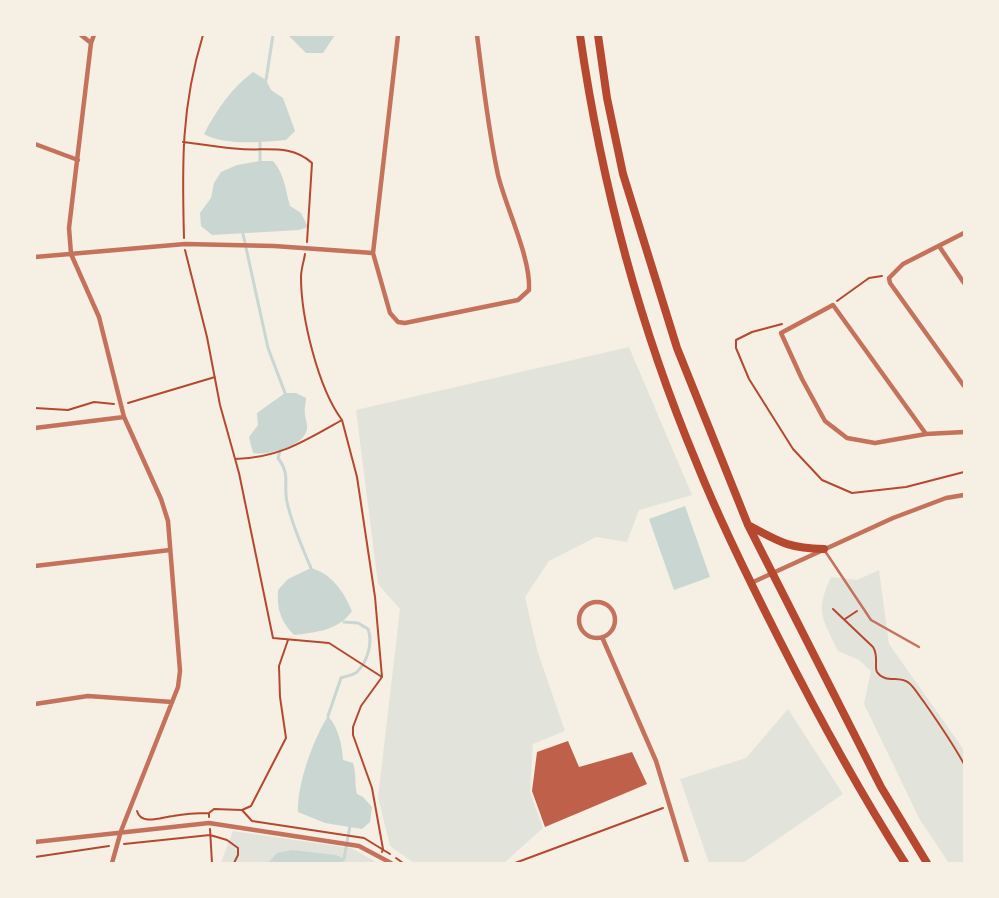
<!DOCTYPE html>
<html>
<head>
<meta charset="utf-8">
<style>
	body { margin:0 }
	#map { position:relative; width:999px; height:898px; overflow:hidden; background:#f6efe4; font-family:Jost,sans-serif }
	canvas { display:block }
	.frame { position:absolute; inset:0; border:36px solid #f6efe4; pointer-events:none }
</style>
</head>
<body>
<div id="map">
<canvas width="999" height="898"></canvas>
<div class="frame"></div>
</div>
<script>
const ctx = document.querySelector('canvas').getContext('2d');
ctx.lineJoin = 'round';
function paint(path, color) { ctx.fillStyle = color; ctx.fill(path, 'evenodd'); }
function stroke(path, color, width, dash) { ctx.strokeStyle = color; ctx.lineWidth = width; ctx.lineCap = dash ? 'butt' : 'round'; ctx.setLineDash(dash || []); ctx.stroke(path); }
paint(new Path2D(`
	M629,347L692,495L639,510L627,542L596,537L549,561L525,597L538,653L565,731L533,744L530,792L543,828L504,863H414L390,846L378,797L400,609L378,584L356,410Z
	M879,570L889,644L964,750V863H949L920,820L864,704L871,671L859,660L838,651C822,618 815,611 831,577L857,580Z
	M788,709L843,794L743,863H709L680,779L746,758Z
	M233,831L351,848L378,863H221Z`), '#e2e4dc');
paint(new Path2D(`
	M288,35H335L323,53H306Z
	M253,72L266,80L271,90L283,98L295,131L286,140C263,142 224,146 204,134C217,109 231,89 253,72Z
	M260,161H273C285,175 285,189 290,206L301,213L308,227L299,230L212,235L201,226L200,213L211,198L214,183L221,172L237,165Z
	M285,393H296L306,398C306,403 304,408 305,414C305,419 308,424 307,429C305,446 267,456 253,453L249,437L258,425L257,413Z
	M685,506L710,577L674,590L649,519Z
	M311,568C332,574 344,592 352,611C338,631 316,632 294,635C280,620 277,609 278,590L288,579Z
	M328,716C338,727 342,744 343,760L353,763C357,775 354,783 357,794L363,797L372,807L370,822L362,829L325,823L298,812C297,784 313,740 328,716Z
	M292,850L336,855L344,859L343,863H268L277,853Z`), '#c9d6d2');
stroke(new Path2D(`
	M266,80L273,35
	M260,161V142
	M243,234L268,348L285,393
	M281,448L278,458C291,475 283,484 287,502C292,525 302,547 311,568
	M328,716L341,678C346,676 354,675 357,672C368,661 373,642 368,629L358,623L344,622
	M344,859L350,826`), '#c9d6d2', 3);
paint(new Path2D(`
	M568,741L579,767L632,752L647,784L545,827L532,791L537,752Z`), '#bf614a');
stroke(new Path2D(`
	M183,142C202,144 222,148 241,149C267,151 291,144 312,163L307,242
	M184,238C182,164 181,107 203,35
	M185,250L207,337L220,405L239,473L273,638L329,643L382,677L361,706L353,727V735L372,788L383,849L382,852
	M305,254C304,261 301,269 301,277C301,317 318,388 342,420
	M837,301L869,278L882,276
	M782,324L752,332L736,340V348L749,379L793,449L822,480L852,493L906,487L964,472
	M128,403L215,377
	M35,408L68,410L94,402L114,404
	M235,459C279,458 305,441 342,420L357,477L375,597L382,677
	M833,609L873,647C879,656 874,667 877,672C885,684 900,675 909,683C915,688 919,696 924,702C938,722 952,742 964,764
	M845,619L857,611
	M242,810L252,821L364,838L390,854
	M137,811C141,826 162,817 173,816C184,814 197,813 209,813
	M209,817V813L214,809L242,810L251,806L286,738L280,697L279,666L288,640
	M210,829L212,863
	M124,844L210,835L227,840L238,848V855L234,863
	M35,857L109,846
	M396,858L403,863
	M515,863L663,808`), '#b5482f', 2);
stroke(new Path2D(`
	M825,551L871,620L919,647`), '#c5725c', 2.5);
stroke(new Path2D(`
	M81,35L91,43
	M94,35L91,43L69,228L71,254L99,317L124,417L161,499L168,521L180,671L178,687L121,831L112,863
	M398,35L373,253L390,313L398,322L405,323L518,300L529,290C531,258 506,208 498,175C488,129 483,82 477,35
	M35,144L78,160
	M964,233L903,264L889,278L890,283L964,386
	M939,246L964,283
	M35,257L185,244L274,246L373,253
	M35,428L124,417
	M926,434L833,305L781,333L802,379L825,421L847,438L875,443L926,434L964,432
	M35,566L170,550
	M751,583L893,518L946,498L964,495
	M579 620a18 18 0 1 1 36 0a18 18 0 1 1-36 0Z
	M602,637L656,761L687,863
	M35,704L88,696L172,702
	M35,842L209,823L359,846L391,863`), '#c5725c', 4.5);
stroke(new Path2D(`
	M580,35C601,181 640,328 697,464C721,524 750,582 779,639C818,716 859,791 905,863
	M598,35L607,98L623,174L677,348L748,525L881,787L927,863
	M748,525C780,542 787,548 824,549`), '#b5482f', 8);
</script>
</body>
</html>
